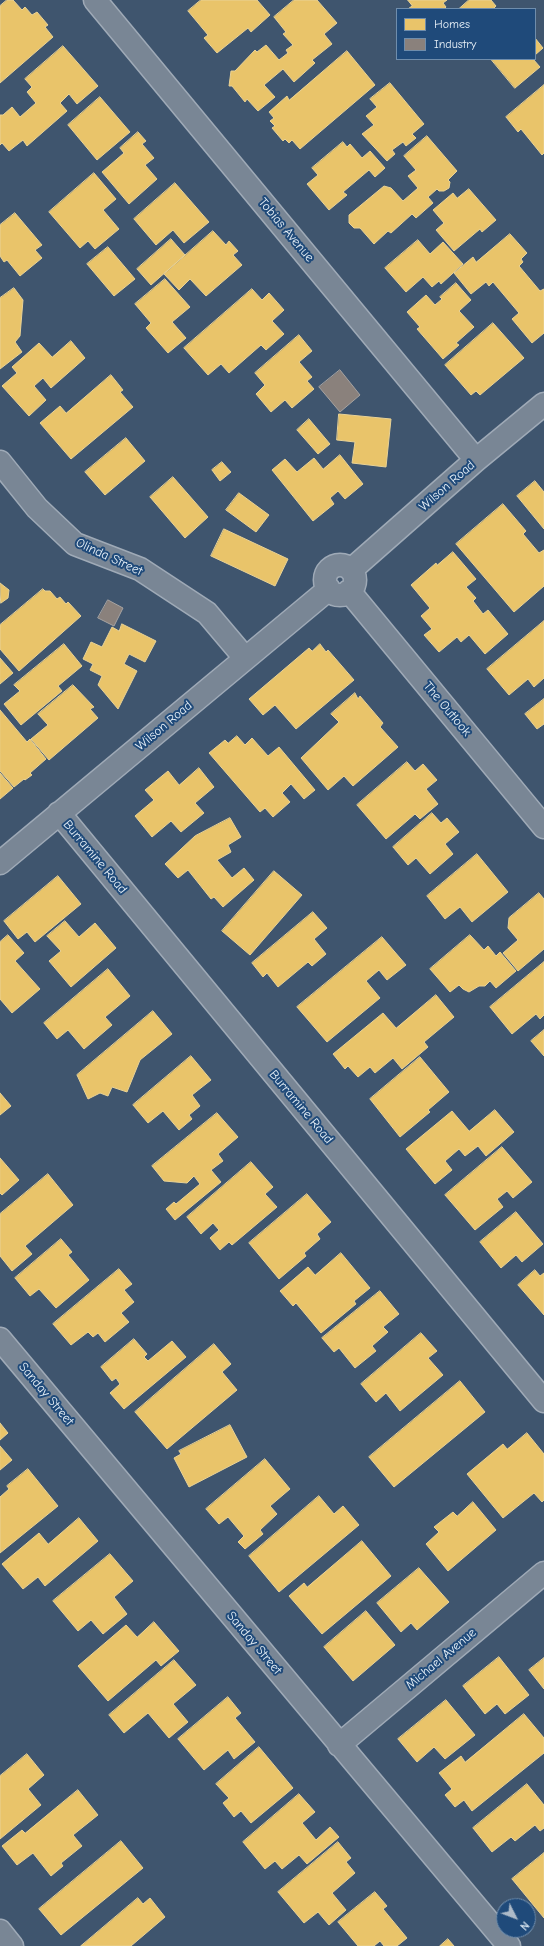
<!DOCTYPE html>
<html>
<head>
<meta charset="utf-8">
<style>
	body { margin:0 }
	#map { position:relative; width:544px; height:1946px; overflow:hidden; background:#3f556e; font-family:"Comic Neue",sans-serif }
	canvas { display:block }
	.legend { position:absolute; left:396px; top:8px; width:140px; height:52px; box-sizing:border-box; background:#1f4a7a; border:1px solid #6f8dac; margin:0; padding:5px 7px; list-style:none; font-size:12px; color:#e8f1f8 }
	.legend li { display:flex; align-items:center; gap:8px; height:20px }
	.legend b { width:20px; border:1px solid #6f8dac }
	.north { position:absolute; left:496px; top:1898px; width:40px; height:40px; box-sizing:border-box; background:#1f4a7a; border:1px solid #6f8dac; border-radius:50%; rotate:132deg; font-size:11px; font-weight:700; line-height:16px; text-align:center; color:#e8f1f8 }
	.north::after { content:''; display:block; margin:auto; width:14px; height:18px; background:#adbac8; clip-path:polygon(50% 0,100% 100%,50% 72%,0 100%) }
</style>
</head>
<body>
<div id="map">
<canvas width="544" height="1946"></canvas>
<ul class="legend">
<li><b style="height:11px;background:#e9c46a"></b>Homes</li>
<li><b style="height:11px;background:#8a817c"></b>Industry</li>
</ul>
<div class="north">N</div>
</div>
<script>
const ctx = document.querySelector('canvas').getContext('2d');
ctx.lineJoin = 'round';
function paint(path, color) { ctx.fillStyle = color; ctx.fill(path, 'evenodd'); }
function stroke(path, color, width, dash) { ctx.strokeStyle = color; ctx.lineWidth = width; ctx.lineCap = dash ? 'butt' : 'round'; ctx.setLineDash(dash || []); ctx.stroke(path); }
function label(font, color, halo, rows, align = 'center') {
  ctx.font = font + ' "Comic Neue",sans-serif'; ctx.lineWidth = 4; ctx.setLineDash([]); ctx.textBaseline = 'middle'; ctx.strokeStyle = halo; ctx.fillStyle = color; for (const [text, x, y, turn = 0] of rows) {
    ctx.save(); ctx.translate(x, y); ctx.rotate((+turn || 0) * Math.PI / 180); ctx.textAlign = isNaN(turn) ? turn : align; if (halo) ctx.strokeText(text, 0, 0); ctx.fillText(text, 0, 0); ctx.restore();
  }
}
const homes = new Path2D(`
	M7,0H13L22,10L25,7L32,15L37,12L48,25L45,27L53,37L0,83V6Z
	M201,0H257L270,15L251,32L248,28L217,53L204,38L208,35L188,11Z
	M294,0H317L337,23L324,34L332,44L312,60L315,63L294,82L283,69L264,85L275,97L258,111L247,99L245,102L232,86H229L231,71H235L255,50L257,52L266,45L279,60L288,53L286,50L293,45L283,34L286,32L274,17Z
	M408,0H447L443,3L446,7L444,9H408L412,6Z
	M469,0H491L496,6L493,9H459Z
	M535,38L543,48L535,55Z
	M63,46L98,86L77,104L69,94L60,103L67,111L27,146L23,140L9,151L2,143L0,145V115H3L12,107L20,117L36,103L27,92L32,87L25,79Z
	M347,51L375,85L300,149L292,140L289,143L285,139L283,141L272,128L275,126L270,121L274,118L269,112L287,96L289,100Z
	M491,59H533L540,67L515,88Z
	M390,83L424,124L412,134L416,138L406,146L403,142L392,150L395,154L387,161L362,134L374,125L366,116L377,107L370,99Z
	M544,85V153L542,155L521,129L518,132L506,117Z
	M100,97L130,132L97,160L68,125Z
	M138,132L146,141L142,144L154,158L145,165L157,179L129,204L102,172L124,153L120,148Z
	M427,136L457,171L448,180L450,182L449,188L444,191H439L437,189L428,197L433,203L416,218L412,214L391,233L388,231L374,244L360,228H354L349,223V215L384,186L391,188L403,201L418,188L408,176L416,170L404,156Z
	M343,142L347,147L350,144L362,158L370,151L385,168L375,177L369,170L343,192L347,195L329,210L307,184L318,175L312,168Z
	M94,173L116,199L103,210L119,229L95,249L88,241L80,248L49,212Z
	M175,183L209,222L184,243L173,230L156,245L134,219Z
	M469,189L496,220L482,232L480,229L454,251L436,230L444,223L433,210L453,193L457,198Z
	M15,213L42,245L35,250L42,258L20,276L7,260L4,262L0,256V225Z
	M213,231L226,245L229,241L238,251L233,255L242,265L206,296L190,279L179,290L164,274Z
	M510,234L527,253L521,259L523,262L519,266L540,291L544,289V333L532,343L512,319L519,313L493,282L489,286L486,282L471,294L454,273L473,257L476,262Z
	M171,239L185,255L151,285L137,269Z
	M418,240L430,254L443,242L463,264L441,284L439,281L432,287L423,277L406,292L385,268Z
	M108,247L135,279L114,296L87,264Z
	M165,279L190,307L172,322L186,338L168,353L146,328L151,323L135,304Z
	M456,283L471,300L459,311L474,327L456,343L459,345L443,359L417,329L420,327L407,312L426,295L435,305L442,299L440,297Z
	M14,288L23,300L20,336L15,342L22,352L0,369V298Z
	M252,289L262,300L269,293L284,310L272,321L284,334L266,350L261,345L229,373L221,364L208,375L184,348Z
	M493,323L524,358L480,395L476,391L471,395L445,365Z
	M299,335L312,351L299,362L312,377L307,381L314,389L292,408L285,400L271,412L256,394L265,385L255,373Z
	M71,341L85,358L51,388L43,378L34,386L46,400L29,416L2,386L17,373L12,367L39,343L52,357Z
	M111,375L123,390L120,392L133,407L71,459L40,423L60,406L66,413Z
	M339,414L391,419L386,467L352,463L355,442L337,440Z
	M309,419L330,444L318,454L297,430Z
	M126,438L145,461L105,495L85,472Z
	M340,455L363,484L345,499L338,491L330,498L334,504L313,521L272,470L285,459L297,472L314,458L323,469Z
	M222,462L231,472L220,481L212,470Z
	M173,477L208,517L185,538L150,497Z
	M535,481L544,492V529L517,496Z
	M239,493L269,515L256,532L226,510Z
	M503,504L526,531L523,534L539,553L544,550V586L514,612L456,544Z
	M224,529L288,559L275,586L211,556Z
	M453,552L476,579L466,587L476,598L473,601L483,614L488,610L508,634L485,654L469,635L461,642L457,637L439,652L424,635L432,629L421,616L430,608L411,585L436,563L437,565Z
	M0,583L9,590L8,598L1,603Z
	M43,589L45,591H50L57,599L60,597L66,604L68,602L81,616L19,671L0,649V625Z
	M544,621V678L534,687L528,679L509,695L487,669Z
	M122,624L156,641L145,662L129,654L124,664L137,671L118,709L98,685L102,676L90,670L93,664L83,659L91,642L102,647L112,627L119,631Z
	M64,644L82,666L58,686L62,691L21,725L4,704L20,691L14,685Z
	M320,644L326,652L328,650L354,680L296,729L275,705L263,715L249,699L309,648L312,651Z
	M0,658L13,673L0,684Z
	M73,685L94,707L90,709L98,718L49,760L31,739L48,725L38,714Z
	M355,693L358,699L360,696L383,723L380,727L398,747L353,786L344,776L328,790L301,758L339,722L331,714Z
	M544,699V724L537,729L525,714Z
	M0,710L27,742L30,739L46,759L30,773L32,775L25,780L24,779L14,787L0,771Z
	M237,736L245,745L252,738L268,756L279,747L315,790L304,799L291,784L282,793L290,802L273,817L265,808L260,812L209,753L225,740L228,743Z
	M407,762L415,771L423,764L437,780L426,789L438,804L420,819L415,814L386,839L357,805Z
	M199,768L214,787L195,803L204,813L181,832L171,821L152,837L135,816L154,800L145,790L168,771L179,785Z
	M0,773L13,788L0,799Z
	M432,813L441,823L447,818L459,832L445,844L453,854L430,874L416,858L408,865L393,847Z
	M230,818L241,837L228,845L231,852L217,860L232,878L244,868L254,880L223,907L214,897L211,899L188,870L178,878L165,864L195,836Z
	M477,854L508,892L472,922L460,907L445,919L427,896Z
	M274,871L302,895L250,955L222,931Z
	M58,876L81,904L35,942L27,932L18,939L4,921Z
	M539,893L544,899V949L518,971L503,953L518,940L508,928L509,918Z
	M313,912L327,928L314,939L326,954L312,966L308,962L278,987L267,973L263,977L252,963Z
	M65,921L79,937L95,923L116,948L71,987L49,961L61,951L47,936Z
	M8,935L24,953L15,961L40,989L12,1013L0,999V942Z
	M470,935L484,950L488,946L496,956L500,952L516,971L496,988L490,981L485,986H479L469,992L463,989L459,985L450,992L430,969Z
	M382,937L406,965L387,980L379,970L366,981L380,998L327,1042L297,1007Z
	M544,962V1015L540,1019L536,1014L512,1034L490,1007Z
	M108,969L130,996L105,1017L112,1025L84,1049L68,1030L57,1039L44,1023Z
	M436,995L454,1017L424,1042L428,1047L402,1069L393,1058L375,1073L370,1067L358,1077L348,1066L345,1069L333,1054L383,1013L396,1028Z
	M153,1011L172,1034L140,1060L127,1092L112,1087L108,1096L100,1093L88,1099L77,1075Z
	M544,1030V1056L531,1041Z
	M191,1056L211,1080L192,1095L200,1106L189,1115L192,1119L179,1130L163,1111L148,1123L133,1105Z
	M420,1057L449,1092L428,1110L430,1112L400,1137L370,1099Z
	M0,1093L11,1106L0,1115Z
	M495,1110L514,1132L486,1156L478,1146L465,1156L459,1149L445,1161L452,1170L435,1184L406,1149L452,1111L469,1131Z
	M217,1113L238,1137L218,1154L223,1161L211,1170L221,1182L175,1220L166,1209L174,1202L176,1204L200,1184L194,1176L187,1183L164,1181L152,1166Z
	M502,1147L532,1182L513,1198L507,1191L497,1199L503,1207L475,1230L445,1195Z
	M0,1158L19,1180L2,1195L0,1193Z
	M251,1162L273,1187L265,1194L277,1207L232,1245L229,1242L220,1250L210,1238L219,1230L213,1223L201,1234L187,1217Z
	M48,1174L73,1205L25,1246L32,1254L12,1271L0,1256V1214Z
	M307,1194L331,1222L317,1234L320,1239L304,1253L306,1256L279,1279L249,1243Z
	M516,1212L543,1244L522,1262L516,1255L501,1268L480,1242Z
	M61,1239L72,1252L68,1255L89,1280L56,1308L39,1289L30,1296L15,1278Z
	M341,1253L370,1288L354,1301L356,1304L321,1333L296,1303L293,1306L280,1291L308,1267L315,1275Z
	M119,1269L132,1284L124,1290L134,1302L121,1313L129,1322L105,1342L98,1333L93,1337L88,1332L71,1345L53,1324Z
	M535,1270L540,1276L544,1273V1315L518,1285Z
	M380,1291L399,1314L383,1327L388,1332L372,1346L376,1351L355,1368L339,1348L334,1352L322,1338Z
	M421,1333L437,1351L428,1358L443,1375L400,1411L386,1393L376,1402L361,1384Z
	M134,1339L147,1354L144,1357L148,1361L172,1341L186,1357L124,1409L110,1393L120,1384L116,1378L112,1381L101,1367Z
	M214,1344L231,1364L222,1372L237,1390L167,1449L135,1412Z
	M460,1381L485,1412L394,1487L369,1457Z
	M0,1423L8,1433L0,1440Z
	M230,1425L247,1457L189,1487L174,1458L181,1454L179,1451Z
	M527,1433L544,1454V1500L542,1502L534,1493L503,1518L467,1474L503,1444L507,1449Z
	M0,1446L12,1460L0,1470Z
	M265,1459L290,1489L270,1506L277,1514L260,1530L263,1534L245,1549L238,1542L244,1536L228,1517L219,1524L206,1509Z
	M28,1469L58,1506L0,1553V1497L9,1489L7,1486Z
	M319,1496L334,1514L343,1506L359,1525L279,1592L249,1556Z
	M473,1502L496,1530L448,1571L426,1544L439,1532L434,1527L453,1512L457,1516Z
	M79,1518L98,1541L45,1586L38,1577L23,1589L2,1564L39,1533L48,1544Z
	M362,1541L391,1576L322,1634L289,1596L304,1583L307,1587Z
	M110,1554L133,1581L114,1597L127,1614L103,1634L91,1620L78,1631L53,1601Z
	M419,1568L449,1602L417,1630L411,1623L401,1632L377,1603Z
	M366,1611L395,1645L353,1681L324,1647Z
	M154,1622L179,1651L161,1666L156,1660L108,1701L78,1666L126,1625L137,1637Z
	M499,1657L529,1695L505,1714L497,1704L485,1714L463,1686Z
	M544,1658V1689L529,1670Z
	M174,1660L196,1685L173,1704L188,1722L169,1738L148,1713L124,1733L109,1715Z
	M228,1697L241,1713L235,1718L255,1742L234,1759L228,1750L204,1770L178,1739Z
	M446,1700L475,1735L445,1759L434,1747L417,1762L398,1739Z
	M524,1714L544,1738V1753L472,1811L464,1800L455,1807L445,1795L452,1789L439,1773L461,1756L465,1762Z
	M259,1747L293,1788L251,1823L241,1811L234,1817L223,1803L229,1798L216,1784Z
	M27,1754L44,1775L28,1789L41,1805L0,1839V1776Z
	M527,1784L544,1805V1828L540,1831L535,1825L515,1841L511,1837L492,1852L473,1828Z
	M78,1790L98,1815L73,1835L82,1846L61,1863L63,1866L51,1876L33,1853L17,1865L2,1846L22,1830L25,1833Z
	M299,1794L315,1812L302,1823L316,1840L330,1827L339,1837L307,1864L299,1855L282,1869L275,1861L265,1869L243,1842Z
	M121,1841L143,1868L61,1935L39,1909Z
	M338,1842L351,1858L346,1862L355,1873L332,1893L346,1910L329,1925L318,1912L304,1923L278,1892Z
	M544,1853V1918L512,1879Z
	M375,1892L387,1906L383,1909L407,1938L397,1946H384L380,1941L374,1946H358L338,1922Z
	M138,1898L143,1904L150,1898L165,1917L131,1946H81Z
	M448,1939L454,1946H440Z`);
paint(homes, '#e9c46a');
stroke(homes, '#e9d295', 1);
const industry = new Path2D(`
	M340,370L360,395L340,412L319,387Z
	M108,600L123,608L114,626L98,618Z`);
paint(industry, '#8a817c');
stroke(industry, '#a6a3a1', 1);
const minor = new Path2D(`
	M95,0L476,460
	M0,462L37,508L75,544L140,569L207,613L245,658
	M325 580a15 15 0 1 1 30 0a15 15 0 1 1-30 0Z
	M351,570L476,460L544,404
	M349,591L544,827
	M59,813L544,1401
	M0,863L329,589
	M0,1339L509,1946
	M339,1745L544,1573
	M0,1931L12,1946`);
stroke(minor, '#9faab7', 25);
stroke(minor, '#798695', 22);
label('13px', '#e8f1f8', '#1f4a7a', [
	["Tobias Avenue",286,230,50],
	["Wilson Road",447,486,-41],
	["Olinda Street",109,557,25],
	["The Outlook",447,709,50],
	["Wilson Road",164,726,-40],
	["Burramine Road",95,857,50],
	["Burramine Road",301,1107,50],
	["Sanday Street",46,1394,50],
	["Sanday Street",254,1643,50],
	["Michael Avenue",441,1659,-40]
]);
</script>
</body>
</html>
